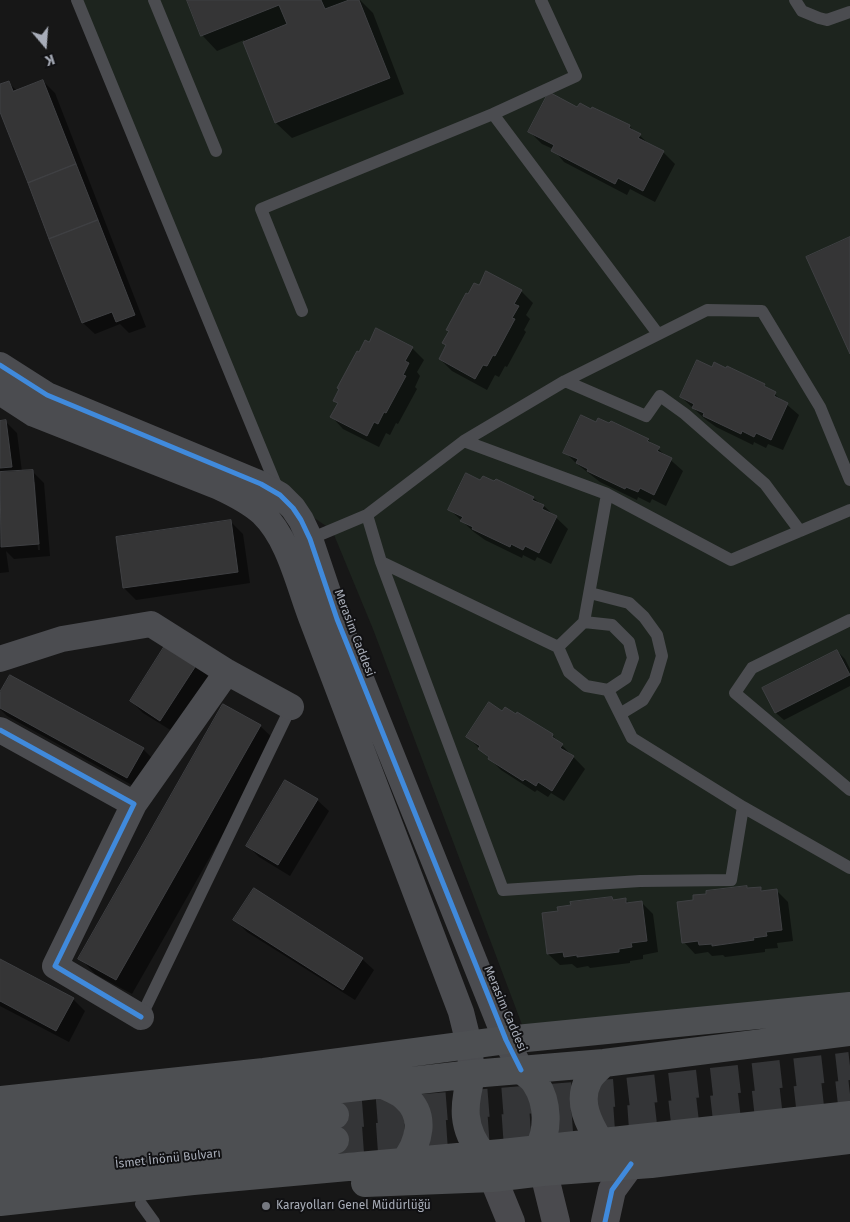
<!DOCTYPE html>
<html>
<head>
<meta charset="utf-8">
<style>
	body { margin:0 }
	#map { position:relative; width:850px; height:1222px; overflow:hidden; background:#171717; font-family:"Fira Sans",sans-serif }
	canvas { display:block }
	.north { position:absolute; left:20px; top:20px; width:50px; height:50px; -webkit-text-stroke:4px #111113; paint-order:stroke; rotate:162deg; font-size:14px; font-weight:700; line-height:20px; text-align:center; color:#a8adb8 }
	.north::after { content:''; display:block; margin:auto; width:18px; height:22px; background:#a8adb8; clip-path:polygon(50% 0,100% 100%,50% 72%,0 100%) }
</style>
</head>
<body>
<div id="map">
<canvas width="850" height="1222"></canvas>
<div class="north">K</div>
</div>
<script>
const ctx = document.querySelector('canvas').getContext('2d');
ctx.lineJoin = 'round';
function paint(path, color) { ctx.fillStyle = color; ctx.fill(path, 'evenodd'); }
function stroke(path, color, width, dash) { ctx.strokeStyle = color; ctx.lineWidth = width; ctx.lineCap = dash ? 'butt' : 'round'; ctx.setLineDash(dash || []); ctx.stroke(path); }
function label(font, color, halo, rows, align = 'center') {
  ctx.font = font + ' "Fira Sans",sans-serif'; ctx.lineWidth = 4; ctx.setLineDash([]); ctx.textBaseline = 'middle'; ctx.strokeStyle = halo; ctx.fillStyle = color; for (const [text, x, y, turn = 0] of rows) {
    ctx.save(); ctx.translate(x, y); ctx.rotate((+turn || 0) * Math.PI / 180); ctx.textAlign = isNaN(turn) ? turn : align; if (halo) ctx.strokeText(text, 0, 0); ctx.fillText(text, 0, 0); ctx.restore();
  }
}
paint(new Path2D(`
	M77,0H850V1006L527,1038L373,629L332,530L280,495Z`), '#1d241e');
paint(new Path2D(`
	M188,0H360L373,13L404,94L292,138L276,123L244,40L217,51L202,35Z
	M43,81L55,93L146,327L129,333L120,324L95,334L83,323L0,109V85L8,82L17,91Z
	M578,109L629,126L650,145L663,152L675,164L655,202L630,189L627,195L564,162L553,149L542,144L530,132Z
	M479,287L521,291L533,303L526,315L530,319L524,330L526,332L507,367L505,366L499,377L495,375L487,390L452,371L440,359L447,346L450,332L448,330L469,296Z
	M412,348L424,360L417,372L420,376L415,387L417,389L398,424L396,423L390,435L386,433L379,447L343,429L332,417L339,404L335,401Z
	M713,368L764,385L799,415L783,450L768,444L766,448L754,442L753,445L716,427L705,419L681,397Z
	M5,421L17,433L22,472L32,471L44,483L50,556L14,559L6,551L9,572L0,573V422ZM32,482H35L40,550H38Z
	M596,424L648,440L683,471L666,506L652,499L650,503L638,497L637,500L600,482L577,464L565,452Z
	M481,481L533,498L544,506L568,529L551,564L537,557L535,561L523,555L522,558L485,540L474,532L450,510Z
	M231,522L243,534L250,583L136,600L124,588Z
	M837,651L845,659L850,669V686L784,720L776,713Z
	M196,665L208,676L172,731L143,713L131,701Z
	M0,695L143,749L155,761L139,789L7,716L0,709Z
	M503,713L552,735L585,769L564,801L551,793L548,797L537,790L535,792L501,770L468,737Z
	M260,726L276,741L132,994L95,974L80,958Z
	M317,800L329,811L290,876L259,857L247,845Z
	M747,887L749,889L760,888L764,892L777,891L788,902L793,941L777,943L778,948L765,949V952L725,957L723,955L712,956L708,952L695,954L684,942L694,901Z
	M612,898L614,901L625,899L629,903L641,902L653,914L658,952L643,955V959L630,961V963L590,968L588,966L577,968L572,964L560,965L548,954L559,912Z
	M235,920L362,959L374,970L355,1000L247,932Z
	M0,961L73,999L85,1011L69,1042L0,1006Z`), '#0007');
const building = new Path2D(`
	M187,0H321L325,9L349,0H359L390,78L275,123L243,42L287,24L279,5L201,36Z
	M43,80L76,164L28,183L0,112V84L9,81L13,91Z
	M549,92L577,107L580,103L591,109L592,107L630,125L629,128L641,134L638,138L664,151L643,191L618,178L615,184L551,151L554,145L528,132Z
	M76,164L98,220L49,239L28,183Z
	M98,220L135,315L116,322L112,312L82,323L49,239Z
	M850,237V354L806,257Z
	M486,271L522,290L514,304L519,306L512,318L515,319L495,356L493,355L487,366L483,365L475,379L439,359L446,345L442,343L449,331L446,330L466,293L468,294L474,283L479,285Z
	M376,328L413,347L405,361L409,363L403,375L406,376L386,413L384,412L378,424L374,422L367,436L330,417L338,403L333,401L339,389L337,388L357,351L359,352L365,340L369,342Z
	M697,360L712,367L714,362L726,368L727,366L765,384L764,386L776,392L774,396L788,403L771,440L756,433L754,437L742,431L741,434L703,416L704,413L692,408L694,404L680,397Z
	M581,415L596,422L598,418L609,423L611,421L649,439L647,441L660,447L657,451L672,458L654,495L640,488L638,492L626,487L625,489L587,471L588,469L576,463L578,459L563,453Z
	M6,420L12,467L0,468V421Z
	M33,470L39,544L1,547L0,472Z
	M466,473L480,480L483,476L494,481L496,479L534,497L532,500L544,505L542,509L557,516L539,553L525,546L523,550L511,544L510,547L472,529L473,527L460,521L463,517L448,510Z
	M231,520L238,572L123,588L116,537Z
	M166,644L197,664L160,721L130,701Z
	M837,650L850,675L775,713L762,688Z
	M10,675L144,748L127,778L0,708V692Z
	M489,702L502,711L505,707L516,714L517,712L553,734L552,737L563,744L560,748L574,756L552,791L538,782L536,786L525,779L523,781L488,759L489,757L478,749L480,746L466,737Z
	M223,704L261,725L116,980L78,959Z
	M285,780L318,799L278,865L246,846Z
	M747,886V888L761,887V891L777,889L782,930L766,932L767,936L753,938L754,940L712,946V944L699,945L698,941L682,943L677,902L693,900V895L706,894V891Z
	M254,888L363,958L343,990L233,920Z
	M612,897L613,900L626,898V903L642,901L647,941L631,943L632,947L619,949V952L577,957V955L564,957L563,952L547,954L542,913L558,911L557,907L571,905L570,902Z
	M0,959L74,998L56,1031L0,1001Z`);
paint(building, '#353536');
stroke(building, '#3f4043', 1);
stroke(new Path2D(`
	M335,1115L625,1092L850,1066
	M335,1140L631,1119L850,1094`), '#343537', 28, [28, 14]);
stroke(new Path2D(`
	M77,0L278,490
	M154,0L216,151
	M795,0L802,11L819,18L827,20L850,12
	M493,114L658,334
	M302,311L261,209L493,114L576,76L541,0
	M565,381L646,416L660,396L685,414L765,484L800,531
	M464,441L607,494
	M850,480L820,407L762,311L707,310L565,381L464,441L367,515L381,562L503,890L640,881L731,880L743,807L850,868
	M310,539L367,515
	M381,562L558,647L569,672L586,686L608,690L626,678L633,658L629,642L612,625L584,622L607,494L731,560L850,510
	M590,593L629,603L644,617L657,635L662,656L655,680L643,700L620,714
	M850,620L752,668L735,693L850,790
	M558,647L584,622
	M608,690L632,738L743,807
	M141,1017L291,707
	M141,1204L154,1222`), '#4b4c50', 12);
stroke(new Path2D(`
	M0,365L47,395L261,484L280,495L293,508L301,520L310,539L337,619L506,1040L521,1070
	M0,392L34,414L219,487C234,494 250,502 262,513C289,539 298,583 311,617L461,1012L469,1044L472,1074
	M0,659L62,639L151,624L227,672L291,707
	M0,730L134,804L55,966L141,1017
	M134,804L227,672`), '#4b4c50', 26);
stroke(new Path2D(`
	M538,1149L556,1222
	M484,1156L511,1222
	M605,1222L612,1190L631,1164`), '#4a4a4e', 28);
stroke(new Path2D(`
	M521,1070C526,1074 533,1078 536,1084C548,1102 549,1131 538,1149
	M472,1074C463,1105 461,1128 483,1155
	M381,1084C389,1088 398,1091 405,1097C427,1116 419,1143 404,1162
	M0,1100L264,1072L506,1040L850,1006
	M0,1128L472,1074L604,1063L850,1032
	M600,1142C589,1124 577,1102 588,1081C591,1074 599,1068 604,1063
	M0,1153L335,1115
	M0,1178L335,1140
	M365,1183L493,1178L543,1172L651,1164L850,1140
	M0,1202L193,1181L502,1153L850,1115`), '#4d4f52', 28);
stroke(new Path2D(`
	M0,365L47,395L261,484L280,495L293,508L301,520L310,539L337,619L506,1040L521,1070
	M0,730L134,804L55,966L141,1017
	M605,1222L612,1190L631,1164`), '#408adc', 5);
for (const [x, y, r, color] of [
	[266,1206,5,"#757880"]
]) { const dot = new Path2D(); dot.arc(x, y, r, 0, 2 * Math.PI); ctx.fillStyle = color; ctx.fill(dot); stroke(dot, '#111113', 2); }
label('12px', '#a8adb8', '#111113', [
	["Merasim Caddesi",354,633,69],
	["Merasim Caddesi",505,1009,67],
	["İsmet İnönü Bulvarı",168,1159,-6]
]);
label('12px', '#a8adb8', '#111113', [
	["Karayolları Genel Müdürlüğü",276,1206]
], 'left');
</script>
</body>
</html>
